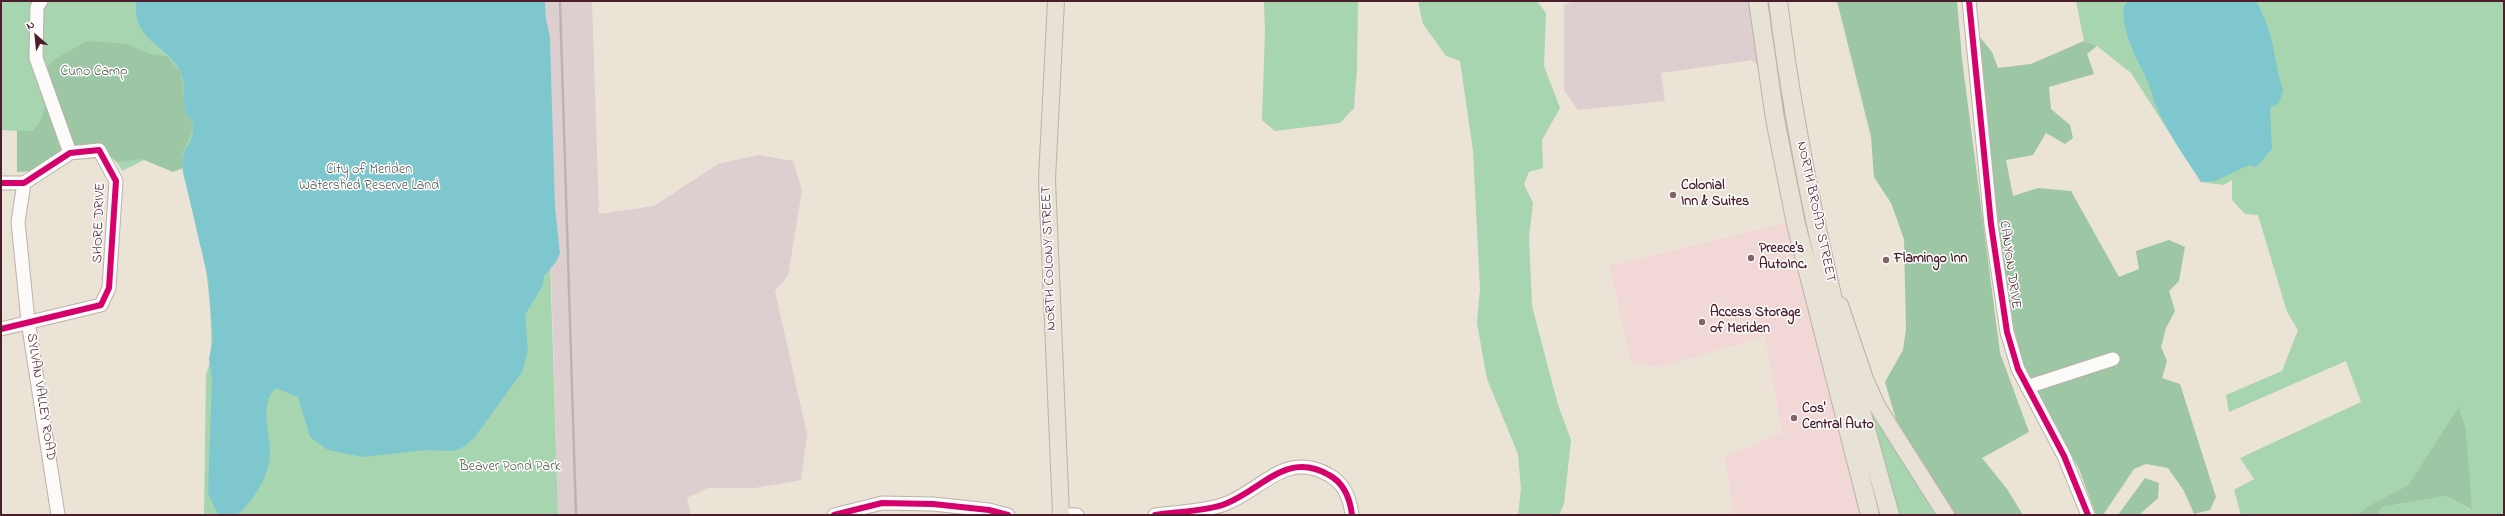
<!DOCTYPE html>
<html>
<head>
<meta charset="utf-8">
<style>
	body { margin:0 }
	#map { position:relative; width:2505px; height:516px; overflow:hidden; background:#ebe3d5; font-family:"Indie Flower",sans-serif }
	canvas { display:block }
	.frame { position:absolute; inset:0; border:2px solid #4a1f2b; pointer-events:none }
	.north { position:absolute; left:16px; top:16px; width:40px; height:40px; -webkit-text-stroke:3px #fff; paint-order:stroke; rotate:333deg; font-size:11px; font-weight:700; line-height:16px; text-align:center; color:#4a1f2b }
	.north::after { content:''; display:block; margin:auto; width:14px; height:18px; background:#4a1f2b; clip-path:polygon(50% 0,100% 100%,50% 72%,0 100%) }
</style>
</head>
<body>
<div id="map">
<canvas width="2505" height="516"></canvas>
<div class="frame"></div>
<div class="north">N</div>
</div>
<script>
const ctx = document.querySelector('canvas').getContext('2d');
ctx.lineJoin = 'round';
function paint(path, color) { ctx.fillStyle = color; ctx.fill(path, 'evenodd'); }
function stroke(path, color, width, dash) { ctx.strokeStyle = color; ctx.lineWidth = width; ctx.lineCap = dash ? 'butt' : 'round'; ctx.setLineDash(dash || []); ctx.stroke(path); }
function label(font, color, halo, rows, align = 'center') {
  ctx.font = font + ' "Indie Flower",sans-serif'; ctx.lineWidth = 3; ctx.setLineDash([]); ctx.textBaseline = 'middle'; ctx.strokeStyle = halo; ctx.fillStyle = color; for (const [text, x, y, turn = 0] of rows) {
    ctx.save(); ctx.translate(x, y); ctx.rotate((+turn || 0) * Math.PI / 180); ctx.textAlign = isNaN(turn) ? turn : align; if (halo) ctx.strokeText(text, 0, 0); ctx.fillText(text, 0, 0); ctx.restore();
  }
}
paint(new Path2D(`
	M1790,222L1861,515H1734L1725,457L1782,433L1765,336L1662,367L1632,364L1609,266Z`), '#f1d8d7');
paint(new Path2D(`
	M545,1H592L599,214L654,206L718,164L758,155L793,161L802,190L788,276L775,291L807,434L801,480L755,488H708L687,498L691,515H558L551,267L560,253L555,206L550,37L546,19Z
	M1574,1H1749L1759,67L1752,60L1661,73L1665,101L1578,110L1564,90V5Z`), '#ddced0');
paint(new Path2D(`
	M1,1H542L558,515H204L206,374C212,361 211,344 211,329C210,275 198,224 183,172L182,154L170,147L122,171C113,151 89,140 68,148C61,150 57,154 52,158C41,164 28,167 17,172V131L1,130Z
	M1264,1H1358L1357,69L1354,108L1340,123L1275,131L1262,120L1265,31Z
	M1418,1H1537L1546,13L1544,66L1560,108L1542,140L1543,168L1529,172L1524,184L1533,203L1529,237L1532,306L1558,405L1571,440L1564,504L1559,515H1518L1521,489L1518,454L1487,379L1477,323L1480,289L1473,151L1460,61L1446,56L1423,24Z
	M2076,1H2504V515H2378L2382,507L2446,496L2471,510L2466,429L2459,408L2408,485L2368,506L2357,515H2241L2234,490L2254,479L2240,458L2361,402L2346,361L2229,412L2226,395L2282,371L2298,330L2287,312L2258,215L2245,214L2232,200V180L2224,185L2201,182L2131,73L2097,46L2084,41Z
	M1877,414L1936,515H1897L1873,418Z`), '#a7d5b0');
paint(new Path2D(`
	M1837,1H1957L1962,59L2000,353L2029,432L1982,458L2007,489L2023,515H1955L1897,423L1885,382L1903,350L1906,329L1904,239L1891,203L1874,177L1871,137Z
	M1979,36L1992,52L1998,68L2031,64L2084,41L2097,46L2087,54L2094,74L2049,87L2051,109L2070,125L2073,138L2065,144L2046,133L2033,155L2006,160L2013,196L2038,188L2071,191L2119,277L2139,269L2136,251L2169,240L2185,247L2179,281L2169,291L2175,311L2166,328L2161,347L2167,361L2162,378L2180,384L2216,497L2210,510L2194,514L2184,491L2168,468L2146,464L2134,469L2103,515H2096L2079,469L2029,382L2014,337L1998,237L1985,126Z
	M87,41L128,44L149,54L167,56L181,73L185,111L194,128L182,154L183,168L173,172L142,159L117,162L103,150L80,145L59,152L31,171L17,172V131H32C49,118 46,87 46,68L55,59Z
	M2459,407L2466,429L2472,510L2446,496L2382,507L2378,515H2357L2368,506L2408,485Z
	M2145,478L2159,483L2158,498L2139,515H2118Z`), '#9cc6a4');
paint(new Path2D(`
	M136,1H545L546,19L550,37L555,206L560,253L556,262L544,276L543,285L525,315L528,351L522,372L474,438L465,446L454,451L426,450L363,457L328,450L310,437L298,397L276,388C258,404 271,433 270,453C269,471 262,486 251,500C237,516 242,515 218,515L208,493L212,379L209,359L213,339L208,278L183,172C180,146 189,152 193,132C196,122 187,118 185,110C182,98 186,85 181,73C168,43 133,44 136,1Z
	M2129,1H2256C2263,14 2269,28 2272,42C2276,59 2277,74 2283,90L2279,103L2270,108L2272,149L2256,167L2249,165L2215,181L2201,182C2185,157 2166,131 2155,103C2152,97 2152,91 2149,85C2139,60 2120,34 2124,5Z`), '#7ec7cf');
const minor = new Path2D(`
	M41,1L37,7L36,58L70,153
	M1969,1L1991,224L2007,332L2018,369L2064,456L2088,515
	M1,183H24L70,153L99,150L116,181L109,288L101,305L1,329
	M24,183L18,222L28,321L58,515
	M2027,387L2113,359
	M834,515L882,503L933,504L989,510L1008,515
	M1061,515H1077
	M1155,515C1175,512 1208,511 1225,504C1262,490 1286,450 1329,475C1344,483 1350,498 1352,515`);
const major = new Path2D(`
	M1056,1L1047,179L1061,515
	M1840,305L1865,379L1877,406L1946,515`);
const highway = new Path2D(`
	M1758,1L1775,119L1796,224L1870,515
	M1778,1C1799,175 1842,347 1890,515`);
stroke(minor, '#bbb2aa', 15);
stroke(major, '#bbb2aa', 18);
stroke(highway, '#bbb2aa', 20);
stroke(minor, '#fcfbf9', 13);
stroke(major, '#e8e1d5', 16);
stroke(highway, '#e8e1d5', 18);
stroke(new Path2D(`
	M560,1L576,515`), '#bab3b3', 2.5);
stroke(new Path2D(`
	M1969,1L1991,224L2007,332L2018,369L2064,456L2088,515
	M1,183H24L70,153L99,150L116,181L109,288L101,305L1,329
	M834,515L882,503L933,504L989,510L1008,515
	M1155,515C1175,512 1208,511 1225,504C1262,490 1286,450 1329,475C1344,483 1350,498 1352,515`), '#d6006c', 6);
for (const [x, y, r, color] of [
	[1673,195,4,"#826466"],
	[1751,258,4,"#826466"],
	[1886,260,4,"#826466"],
	[1702,322,4,"#826466"],
	[1794,418,4,"#826466"]
]) { const dot = new Path2D(); dot.arc(x, y, r, 0, 2 * Math.PI); ctx.fillStyle = color; ctx.fill(dot); stroke(dot, '#fff', 1.5); }
label('14px', '#575b4f', '#fff', [
	["Cuno Camp",94,73],
	["City of Meriden",369,171],
	["Watershed Reserve Land",369,187],
	["Beaver Pond Park",510,468]
]);
label('bold 14px', '#4a1f2b', '#fff', [
	["Colonial",1681,187],
	["Inn & Suites",1681,203],
	["Preece's",1759,250],
	["AutoInc.",1759,266],
	["Flamingo Inn",1894,260],
	["Access Storage",1710,314],
	["of Meriden",1710,330],
	["Cos'",1802,410],
	["Central Auto",1802,426]
], 'left');
label('14px', '#4a1f2b', '#fff', [
	["NORTH BROAD STREET",1815,212,78],
	["SHORE DRIVE",100,223,-88],
	["NORTH COLONY STREET",1050,258,-92],
	["CANYON DRIVE",2009,265,82],
	["SYLVAN VALLEY ROAD",40,397,81]
]);
</script>
</body>
</html>
